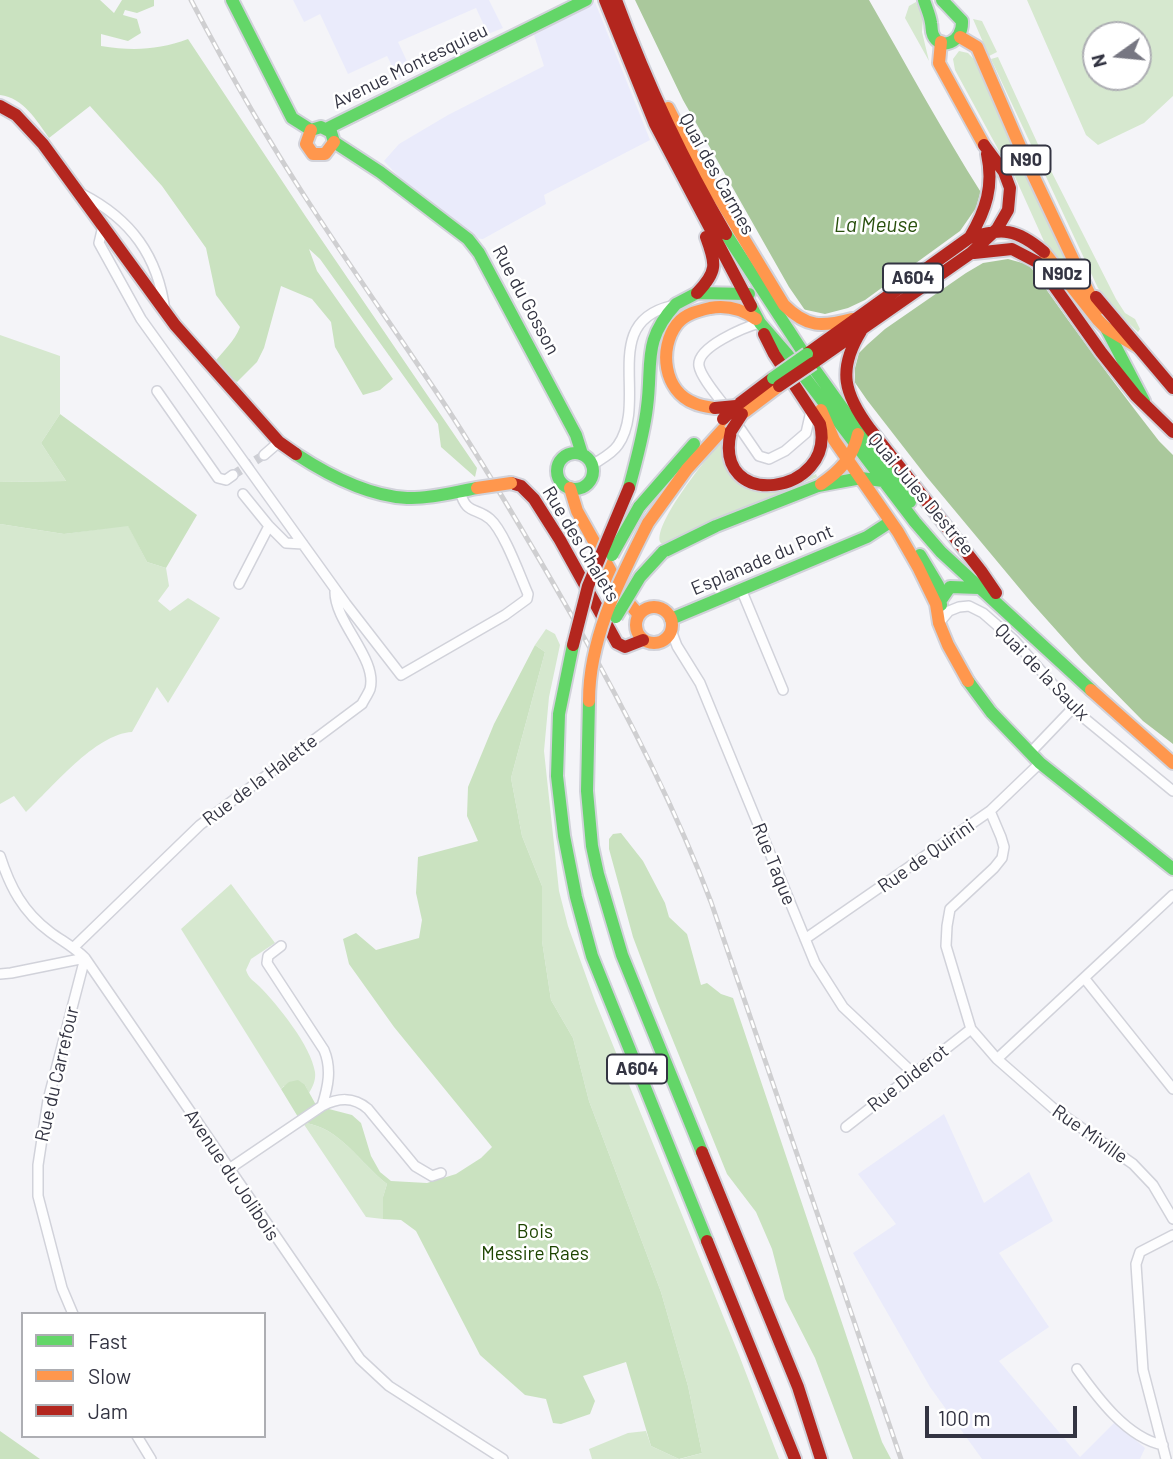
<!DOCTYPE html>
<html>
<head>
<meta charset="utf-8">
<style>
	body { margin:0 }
	#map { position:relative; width:1173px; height:1459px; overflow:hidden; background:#f4f4f8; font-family:Barlow,sans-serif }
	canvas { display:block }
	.legend { position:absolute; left:21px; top:1312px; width:245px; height:126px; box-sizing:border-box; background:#fff; border:2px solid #adaeb3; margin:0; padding:9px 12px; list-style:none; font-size:21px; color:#333442 }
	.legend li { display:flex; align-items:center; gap:14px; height:35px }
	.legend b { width:35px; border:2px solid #adaeb3 }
	.north { position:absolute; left:1082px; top:21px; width:70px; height:70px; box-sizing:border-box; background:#fff; border:2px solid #adaeb3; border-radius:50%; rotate:255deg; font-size:19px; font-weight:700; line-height:28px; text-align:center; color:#333442 }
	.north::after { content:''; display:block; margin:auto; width:24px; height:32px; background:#777782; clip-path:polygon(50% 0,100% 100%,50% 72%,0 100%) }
	.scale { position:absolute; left:925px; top:1406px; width:152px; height:32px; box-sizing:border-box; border:4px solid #333442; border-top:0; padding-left:9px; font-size:21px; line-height:24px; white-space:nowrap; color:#333442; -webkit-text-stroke:5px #fff; paint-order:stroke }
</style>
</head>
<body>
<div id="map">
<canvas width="1173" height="1459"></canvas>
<ul class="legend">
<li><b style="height:9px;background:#63d668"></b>Fast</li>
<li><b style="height:9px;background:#ff974d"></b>Slow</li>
<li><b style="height:9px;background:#b3261e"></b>Jam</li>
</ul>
<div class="north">N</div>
<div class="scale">100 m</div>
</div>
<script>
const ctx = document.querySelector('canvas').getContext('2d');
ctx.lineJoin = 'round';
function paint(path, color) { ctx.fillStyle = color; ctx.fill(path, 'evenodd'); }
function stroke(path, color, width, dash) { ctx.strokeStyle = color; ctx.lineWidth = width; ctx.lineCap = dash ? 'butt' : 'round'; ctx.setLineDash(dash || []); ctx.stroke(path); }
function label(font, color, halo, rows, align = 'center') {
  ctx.font = font + ' Barlow,sans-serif'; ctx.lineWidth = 5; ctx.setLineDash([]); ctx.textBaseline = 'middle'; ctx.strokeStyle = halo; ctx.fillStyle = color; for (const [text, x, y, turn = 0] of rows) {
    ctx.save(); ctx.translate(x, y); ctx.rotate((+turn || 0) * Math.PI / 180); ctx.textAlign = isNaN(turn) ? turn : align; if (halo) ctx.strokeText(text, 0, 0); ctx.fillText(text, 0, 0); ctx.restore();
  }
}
paint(new Path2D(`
	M293,0H489L503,28L488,34L476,8L398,42L412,72L398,78L387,56L348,74L320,14L304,22Z
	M595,2L650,140L544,195L546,204L483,239L472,238L413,192L384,161L399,144L448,115L544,66L534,35Z
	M944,1114L984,1203L1029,1172L1053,1221L999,1253L1049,1327L999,1361L1080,1457L1115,1422L1145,1448L1140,1459H982L930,1387L853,1253L896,1224L858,1174Z`), '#eaebfb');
paint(new Path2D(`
	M1027,0H1173V96L1144,123L1098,145L1086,135ZM1096,35H1138V77H1096Z
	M916,2L923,16L922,32L929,61L905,18L909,6Z
	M973,19L982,21L997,52L989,56Z
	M959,51L968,53L974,59L1087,302L1052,259L1015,177L1010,171L955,70L953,59Z
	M998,57L1042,153L1116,299L1125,313L1135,319L1140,329L1138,332L1118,313L1098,288L991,59Z
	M0,335L60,356V414L41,443L66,481L0,482Z
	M724,438L735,476L787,487L816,474L817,477L662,544L660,542C654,522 709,455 724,438Z
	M0,524L64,534L128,525L147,562L166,568L169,586L158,601L170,611L188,598L220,618L168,703L157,687L132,732C95,734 52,788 26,812L14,796L0,804Z
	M546,629L555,634L560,645L549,697L544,751L559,891L568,926L595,1001L739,1355L779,1459H680L702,1453L688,1386L661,1292L589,1101L573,1038L551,1000L542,941V886L522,836L511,778L545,652L535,645Z
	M231,884L275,943L251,959L246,970C249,979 253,980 259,986C278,1005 311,1046 315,1072C316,1080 313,1086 309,1093L305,1085L284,1086L281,1089L181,929Z
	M303,1123C338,1125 361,1164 387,1184L383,1197V1219L366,1217Z
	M646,1431L651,1446L679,1459H592L589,1449L628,1433Z`), '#d6e8cf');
paint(new Path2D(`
	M0,0H100L114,13L122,0H154V6L137,13L125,10L123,15L137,19L141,33L128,41L101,34V46C133,51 158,50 188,39L306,217L477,468L475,477L441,447L438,424L320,259L309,249L317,271L393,379L380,390L363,395L335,347L331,322L312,299L281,286L264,348L257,362L237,382L213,364C222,352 235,341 240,327L216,295L206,248L162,186L90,106L49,138C36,120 24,98 0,95Z
	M60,414L197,515L166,568L147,562L128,526L64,534L0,524V482L66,481L41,443Z
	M535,645L545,652L511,778L522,836L542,886V941L551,1000L573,1038L589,1101L661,1292L688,1386L702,1453L679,1459L651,1446L626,1362L583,1376L595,1401L590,1414L561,1424L553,1423L546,1399L525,1395L480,1355L416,1231L401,1220L383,1219V1197L387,1184C361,1164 338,1125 303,1123L325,1108L352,1115L361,1123L371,1156L380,1172L391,1181L427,1183L456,1174L481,1158L492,1147L394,1027L349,964L343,939L356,933L376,950L419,938L422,920L416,893L418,857L478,841L467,816L468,787L494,724Z
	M621,833L643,861L665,903L669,917L687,934L701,985L707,983L721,994L733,998L882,1442L891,1459H853L815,1358L785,1299L772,1249L756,1212L727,1174L657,1001L633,937L609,849V839L613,834Z
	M298,1080L305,1085L316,1105L298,1117L281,1089L289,1082Z
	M0,1431L40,1459H0Z`), '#cae2c0');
paint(new Path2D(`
	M635,0H869C906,64 942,131 982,194C1037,280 1097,361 1159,441L1173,455V744L1143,721L1082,659L1031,602L926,476L867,400L789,287L683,100Z`), '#aac89c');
paint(new Path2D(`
	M981,190L1038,273L1026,264L1008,259L983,263L966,273L885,329L867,345L859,353L855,368V385L802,309L825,314L848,308L865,300L960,231L976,208Z`), '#f4f4f8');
stroke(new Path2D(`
	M233,475L264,455`), '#cdced4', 9, [9, 4.5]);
const street = new Path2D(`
	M82,194C131,219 158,256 165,311
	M103,226L99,243L141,319L346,604L401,675L505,615L527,599L528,594C520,576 504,531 490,519C476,507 466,515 460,491
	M157,391L218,478L226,480L233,475
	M727,409C720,399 701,378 699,366C696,347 745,327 760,323
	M735,421L759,456L769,459L785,451L806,433L811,411
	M264,455L279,442
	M592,465C601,459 612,454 618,445C649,401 599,323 671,306
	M243,494L269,526L286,543L303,544
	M239,584L269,526
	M741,589L783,690
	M939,623L949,611L959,607L969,606L983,613L1014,640L1078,713L1173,791
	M671,630L677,646L700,683L815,963L843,1007L913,1073
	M1030,753L1073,708
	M990,811L1001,837L1004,847L1002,858L994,868L950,909L947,926L946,946L971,1029L997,1059L1053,1108L1133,1164L1153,1185L1173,1219
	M0,856C10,887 23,912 50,932C62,941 74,947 85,958L360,1359L389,1386L503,1459
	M805,939L990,811L1040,763
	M74,947L200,825L362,704C364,700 368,694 370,689C378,659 335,623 335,592
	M0,974L11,973L85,958
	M1085,979L1173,1089
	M997,1059L1173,895
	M322,1106C338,1098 353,1096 368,1109L415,1166L432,1176L441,1173
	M846,1127L971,1029
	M229,1169L322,1106C328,1087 332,1069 324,1050L267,963L268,956L281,946
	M73,1314L62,1288L38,1196V1165L48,1100L85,958
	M1077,1369C1097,1397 1127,1438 1163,1445
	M137,1436L151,1459
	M1166,1459L1143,1370L1136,1264L1140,1252L1173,1235`);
const fast = new Path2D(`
	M232,0L292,118L311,130L321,127L331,132L334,142L380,172L468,239L479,253L576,435L582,454
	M924,0C926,7 930,15 931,23C932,27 931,31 933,35C940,51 963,43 962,21L942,0
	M326,129L586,0
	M726,234L810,363L910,502
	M676,304L697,293L749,294
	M751,306L760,323L787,354L915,522L941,552L1091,690
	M1106,328L1144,401
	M557 471a18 18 0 1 1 36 0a18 18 0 1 1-36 0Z
	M296,454C328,475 367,496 407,498C430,499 454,492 477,488
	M629,488C636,461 644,434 647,407C653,362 642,341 676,304
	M639,507L694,444
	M663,552L716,526L818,486L861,478L883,481
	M920,555L938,585L941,605
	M941,600L950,587L979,588
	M671,619L867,537L890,522
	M573,645L559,714L557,776L564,836L576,897L592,956L707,1241
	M968,681L991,712L1040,763L1173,869
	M589,701L587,791L592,846L598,874L622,955L702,1152`);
const slow = new Path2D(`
	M960,37L977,47L1025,158L1097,310
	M941,42L939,63L984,145
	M668,108L687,145L784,305C807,328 822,327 852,319
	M311,130L306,144L313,154H325L334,142
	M1044,252L1098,320L1106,328L1138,347
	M715,408C708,407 700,406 694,403C664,391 658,349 677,324C685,314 697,311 710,308C727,305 742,309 756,319
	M821,410L834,440L898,532L918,567L936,604L939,623L948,645L968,681
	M742,414L779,386
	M821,484C840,471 853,457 858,434
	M570,488L577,511L628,602L639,615
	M648,523L687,469L727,425
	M636 625a18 18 0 1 1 36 0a18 18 0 1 1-36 0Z
	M1091,690L1173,763`);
const jam = new Path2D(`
	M605,0L655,124L751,306
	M616,0C646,81 682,159 726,234
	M0,106L16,115L43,144L175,325L279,442L296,454
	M970,237C986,210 994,186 987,154
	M974,253L1012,249L1037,262L1101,352L1136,396L1173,432
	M697,293C718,271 716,264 706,237
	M1096,297L1173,388
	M861,331C837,370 844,394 870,429L981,571L996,593
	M807,354L969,238C1002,227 1017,229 1044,252
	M813,363L971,253L997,229L1008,210L1010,188L1004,172L984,145
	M736,406L773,378
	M731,431C711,513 837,495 820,424L774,354L764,334
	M511,483L521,486L534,499L560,540L617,643L625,647L643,640
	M702,1152L798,1387L821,1459
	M707,1241L795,1459`);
stroke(street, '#d1d2da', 12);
stroke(fast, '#d1d2da', 16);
stroke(slow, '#d1d2da', 16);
stroke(jam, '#d1d2da', 16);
stroke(street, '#fdfdfe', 9);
stroke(fast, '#63d668', 12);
stroke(slow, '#ff974d', 12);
stroke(jam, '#b3261e', 12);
const rail = new Path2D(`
	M191,0C228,71 267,139 311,206C355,274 402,340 447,408C491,476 532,546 572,616C625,709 673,802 711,902L901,1459`);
stroke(rail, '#cfcfd1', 5);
stroke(rail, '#fff', 2.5, [8]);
const fastBridge = new Path2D(`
	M773,378L807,354
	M612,555L639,507
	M616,617L640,577L663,552`);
const slowBridge = new Path2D(`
	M477,488L511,483
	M589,701C589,637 620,579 648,523`);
const jamBridge = new Path2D(`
	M779,386L813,363
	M715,408L736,406
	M723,419L736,406
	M731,431L742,414
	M573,645L588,586L629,488`);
stroke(fastBridge, '#d1d2da', 16, []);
stroke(slowBridge, '#d1d2da', 16, []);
stroke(jamBridge, '#d1d2da', 16, []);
stroke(fastBridge, '#63d668', 12);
stroke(slowBridge, '#ff974d', 12);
stroke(jamBridge, '#b3261e', 12);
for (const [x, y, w] of [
	[1026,160,49],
	[1062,274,56],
	[913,278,60],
	[637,1069,60]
]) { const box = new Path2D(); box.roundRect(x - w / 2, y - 14.5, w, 29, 5); ctx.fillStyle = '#fff'; ctx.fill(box); stroke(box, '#333442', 2); }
label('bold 18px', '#333442', null, [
	["N90",1026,160],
	["N90z",1062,274],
	["A604",913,278],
	["A604",637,1069]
]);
label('19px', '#333442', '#fff', [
	["Avenue Montesquieu",410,66,-26],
	["Quai des Carmes",717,174,61],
	["Rue du Gosson",526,300,62],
	["Quai Jules Destrée",921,494,50],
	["Rue des Chalets",581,544,59],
	["Esplanade du Pont",762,560,-23],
	["Quai de la Saulx",1042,672,46],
	["Rue de la Halette",260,780,-37],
	["Rue de Quirini",926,856,-35],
	["Rue Taque",774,864,68],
	["Rue du Carrefour",57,1074,-77],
	["Rue Diderot",908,1078,-38],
	["Rue Miville",1090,1134,35],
	["Avenue du Jolibois",232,1175,56]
]);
label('19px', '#1d4400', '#fff', [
	["Bois",535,1232],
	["Messire Raes",535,1254]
]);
label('italic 21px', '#29500d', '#fff', [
	["La Meuse",876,225]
]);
</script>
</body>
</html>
